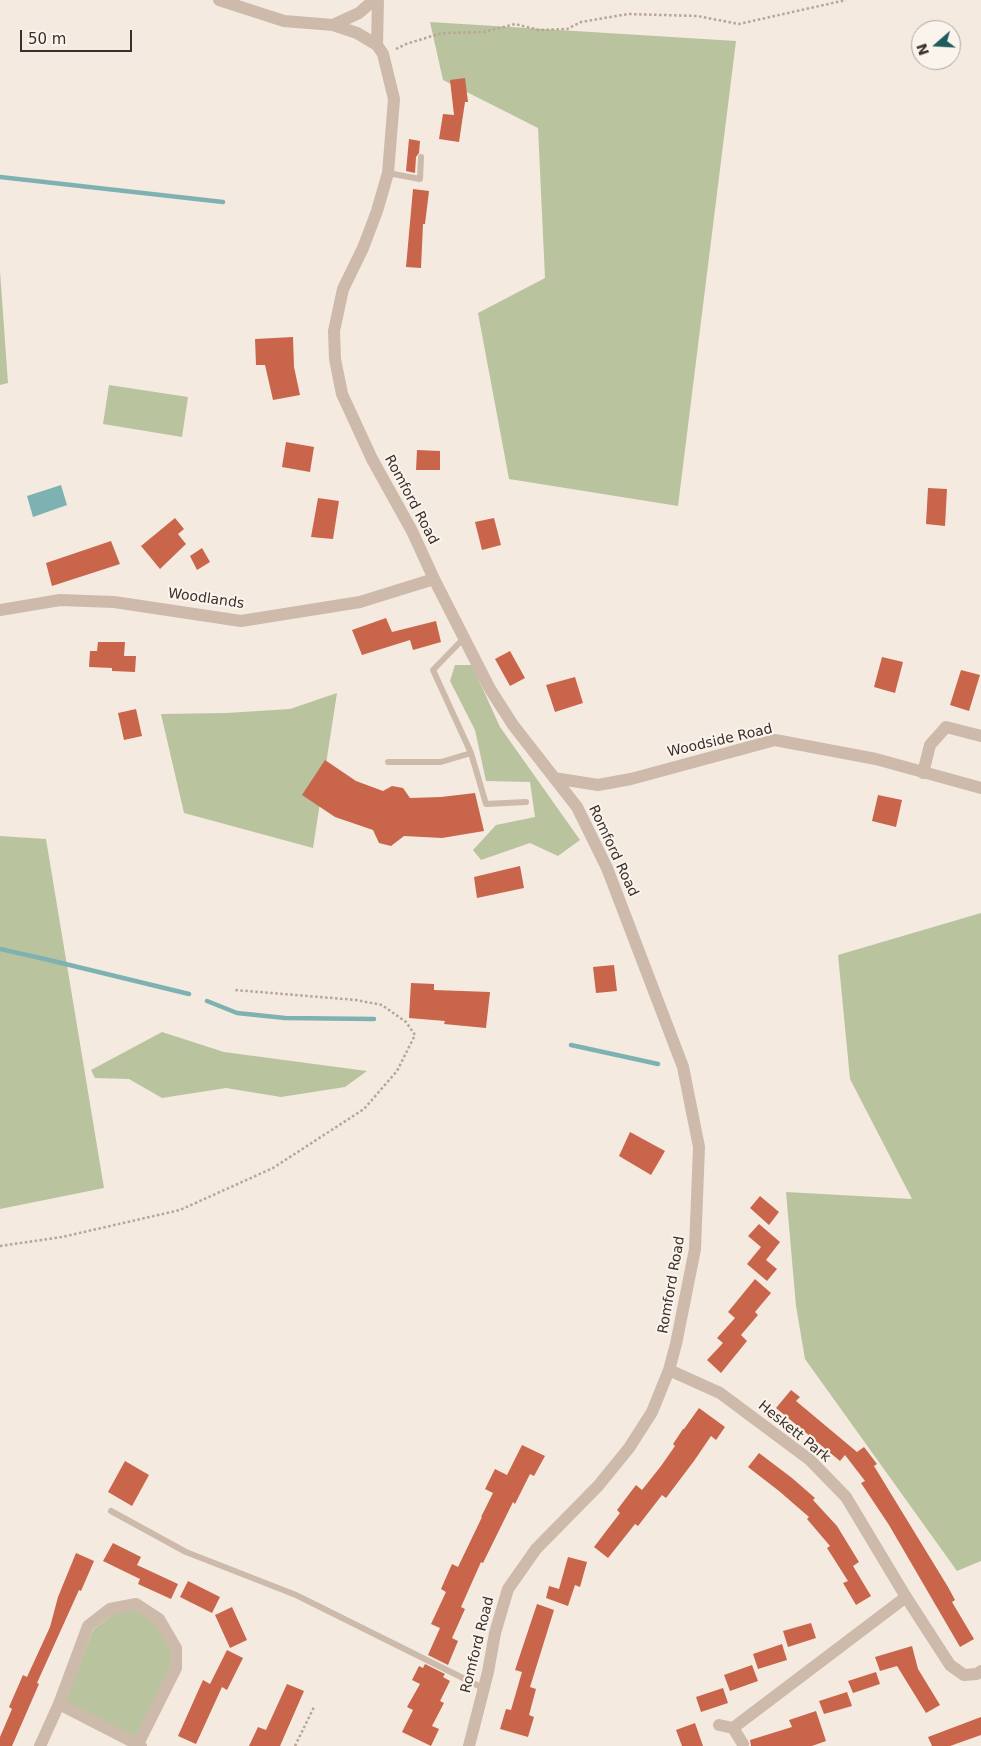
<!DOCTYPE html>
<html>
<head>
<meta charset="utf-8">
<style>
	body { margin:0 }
	#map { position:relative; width:981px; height:1746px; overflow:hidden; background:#f4eae0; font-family:"DejaVu Sans",sans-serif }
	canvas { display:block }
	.north { position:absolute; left:911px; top:20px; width:50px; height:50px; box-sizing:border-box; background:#fbf4ed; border:1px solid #aea59f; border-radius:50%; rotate:251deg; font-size:14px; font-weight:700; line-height:20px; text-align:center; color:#3b2f2b }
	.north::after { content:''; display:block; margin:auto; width:18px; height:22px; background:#1f5b5e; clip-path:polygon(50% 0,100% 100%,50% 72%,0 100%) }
	.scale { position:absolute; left:20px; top:30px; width:112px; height:22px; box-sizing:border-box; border:2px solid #3b2f2b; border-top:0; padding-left:6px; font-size:15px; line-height:18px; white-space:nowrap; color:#3b2f2b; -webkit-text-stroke:4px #fbf4ed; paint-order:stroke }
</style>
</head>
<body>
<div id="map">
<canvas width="981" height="1746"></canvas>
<div class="north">N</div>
<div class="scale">50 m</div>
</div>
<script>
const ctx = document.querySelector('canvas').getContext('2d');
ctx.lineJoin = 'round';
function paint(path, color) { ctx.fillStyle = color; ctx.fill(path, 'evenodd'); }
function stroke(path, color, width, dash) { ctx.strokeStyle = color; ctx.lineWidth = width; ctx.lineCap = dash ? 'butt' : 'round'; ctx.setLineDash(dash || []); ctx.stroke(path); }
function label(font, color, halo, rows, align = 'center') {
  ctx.font = font + ' "DejaVu Sans",sans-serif'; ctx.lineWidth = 4; ctx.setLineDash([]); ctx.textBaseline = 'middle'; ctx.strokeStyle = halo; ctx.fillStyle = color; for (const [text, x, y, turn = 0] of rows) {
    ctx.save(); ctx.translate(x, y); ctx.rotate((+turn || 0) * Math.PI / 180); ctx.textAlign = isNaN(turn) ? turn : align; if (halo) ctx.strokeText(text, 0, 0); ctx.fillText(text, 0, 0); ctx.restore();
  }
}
paint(new Path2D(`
	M430,22L736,41L678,506L509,479L478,313L545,278L538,128L443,80Z
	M0,271L8,383L0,385Z
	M109,385L188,397L182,437L103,424Z
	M455,665H472L500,727L580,840L558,856L530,843L481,860L473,850L496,825L535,817L530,782L486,781L475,730L450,681Z
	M337,693L313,848L184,813L161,714L226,713L290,709Z
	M0,836L46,839L104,1188L0,1209Z
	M981,913V1561L957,1571L805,1359L796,1306L786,1192L912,1199L850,1079L838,955Z
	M162,1032L224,1052L367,1071L345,1087L281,1097L226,1088L162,1098L129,1079L95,1078L91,1070Z
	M135,1610L155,1622L171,1647L170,1667L136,1738L65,1702L93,1630L113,1614Z`), '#b9c49f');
paint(new Path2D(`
	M61,485L67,505L33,517L27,496Z`), '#7eb1b2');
stroke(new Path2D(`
	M0,177L223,202
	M0,949L49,960L189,994
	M207,1001L237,1013L285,1018L374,1019
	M571,1045L658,1064`), '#7eb1b2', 4.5);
paint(new Path2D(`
	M465,78L468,102H465L459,142L439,139L443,114L454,115L450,80Z
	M409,139L420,141L419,153L416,157L415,173L406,171Z
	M413,189L429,191L425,224H423L421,268L406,267Z
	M293,337L294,367L300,395L273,400L265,365H256L255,339Z
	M286,442L314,447L310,472L282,467Z
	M417,450L440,451V470H416Z
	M928,488L947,489L945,526L926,524Z
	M318,498L339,501L333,539L311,537Z
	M175,518L184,529L178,534L186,544L160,569L141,546Z
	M494,518L501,545L482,550L475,522Z
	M111,541L120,564L52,586L46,563Z
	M202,548L210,562L197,570L190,556Z
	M386,618L392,632L436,621L441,642L413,650L410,640L362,655L352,630Z
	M98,642H125L124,656H136L135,672L112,671V668L89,667L90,651H97Z
	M510,651L525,678L510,686L495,659Z
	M882,657L903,662L895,693L874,687Z
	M961,670L980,675L969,711L950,705Z
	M575,677L583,703L555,712L546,685Z
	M136,709L142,736L124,740L118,713Z
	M325,760L356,781L383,791L392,786L403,788L410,798L441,797L475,793L484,831L442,838L404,836L391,846L379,843L373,830L335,817L302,795Z
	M878,795L902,800L896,827L872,821Z
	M520,866L524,888L477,898L474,877Z
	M614,965L617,991L596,993L593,967Z
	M411,983L434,984V990L490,992L486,1028L444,1024L445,1021L409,1018Z
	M630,1132L665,1151L651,1175L619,1156Z
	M760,1196L779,1212L769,1225L750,1208Z
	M759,1224L780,1242L766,1260L777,1269L767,1281L747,1264L761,1247L748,1236Z
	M755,1279L771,1293L755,1312L758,1315L741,1335L747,1341L721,1373L707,1360L723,1343L717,1338L735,1318L728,1312Z
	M791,1390L800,1397L796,1401L857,1452L864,1447L877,1464L874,1466L948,1587L955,1600L952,1602L974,1639L960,1647L889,1525L861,1483L865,1481L845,1455L840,1461L776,1408Z
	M699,1408L725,1427L716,1440L711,1436L694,1461L666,1498L662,1495L638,1526L635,1524L608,1558L594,1547L620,1513L617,1510L636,1485L642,1490L661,1466L675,1446L673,1444L683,1429H684Z
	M522,1445L545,1456L534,1476L530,1474L515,1504L513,1502L483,1563L481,1562L461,1607L465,1609L452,1638L458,1641L448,1665L428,1655L440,1628L431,1624L446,1592L441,1589L452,1564L458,1567L482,1517H481L493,1493L485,1489L495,1469L507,1475Z
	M759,1453L792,1478L815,1498L813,1500L837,1526L859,1562L853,1566L871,1596L856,1605L843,1583L848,1581L827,1548L830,1546L807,1519L809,1517L779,1491L748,1467Z
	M125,1461L149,1475L132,1506L108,1492Z
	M113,1543L141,1557L137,1565L178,1584L171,1599L138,1584L140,1579L103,1561Z
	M76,1553L94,1561L81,1591L79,1590L37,1683L39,1684L12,1746H0V1737L12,1709L9,1707L23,1675L27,1677L50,1627L58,1597Z
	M568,1557L587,1562L580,1587L575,1585L568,1606L546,1598L549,1586L559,1589Z
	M188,1581L220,1597L212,1613L180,1597Z
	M537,1604L554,1610L530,1687L536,1689L529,1715L534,1717L528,1737L500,1729L506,1709L511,1710L522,1672L515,1670Z
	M232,1607L247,1640L230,1648L215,1615Z
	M811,1623L816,1638L788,1647L783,1631Z
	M782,1644L787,1660L758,1669L753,1654Z
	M912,1646L918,1669L940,1705L926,1713L897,1666L880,1671L875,1657Z
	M227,1650L243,1658L227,1690L222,1687L196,1744L178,1736L203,1680L210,1684Z
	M425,1664L445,1674L443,1677L450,1681L440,1701L444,1703L432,1726L439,1729L431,1746L402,1732L413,1710L407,1707L420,1684L412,1680L419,1666L423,1668Z
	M752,1665L758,1681L730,1691L724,1675Z
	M876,1672L880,1684L853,1693L848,1681Z
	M287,1684L304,1691L280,1746H249L258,1727L266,1730Z
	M723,1688L728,1703L701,1712L696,1697Z
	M847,1692L852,1706L824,1714L819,1701Z
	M816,1711L826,1741L812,1746H751L750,1740L792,1727L789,1720Z
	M981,1717V1735L950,1746H932L928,1737Z
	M695,1723L703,1746H682L676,1730Z`), '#c9654a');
stroke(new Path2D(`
	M396,49L406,44L442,33L484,32L515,24L539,30L567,29L581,22L628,14L697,16L739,24L846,0
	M0,1246L62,1237L180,1210L273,1168L364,1109L397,1071L415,1035L406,1022L382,1005L356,1000L235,990
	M295,1746L314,1707`), '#b9a495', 2.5, [2.5, 2.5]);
stroke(new Path2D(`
	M388,173L420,179L421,157
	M471,753L486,804L526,802
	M388,762H441L471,753L433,670L464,638
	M111,1511L186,1552L296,1595L483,1688`), '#cdbaab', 6);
stroke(new Path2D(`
	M219,0L284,21L333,25L357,33L377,45L383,54L394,99L388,173L377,211L363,248L343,289L334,331L335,359L342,394L372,459L412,531L434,579L490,689L513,725L577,807L607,868L683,1067L699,1147L695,1249L676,1344L669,1370L652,1412L629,1448L598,1486L536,1549L508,1589L495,1633L488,1672L469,1746
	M333,25L359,13L374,0
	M377,45L378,0
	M0,610L60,600L114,602L241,621L360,602L434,579
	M923,773L930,745L946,727L981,736
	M554,778L598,785L631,779L775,740L876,759L981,788
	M669,1370L720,1393L810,1460L846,1497L906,1597L950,1665L964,1675L977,1674L981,1671
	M59,1704L88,1626L110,1609L136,1604L159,1619L176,1648V1668L138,1744
	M719,1725L733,1728L743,1744
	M733,1728L906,1597
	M40,1746L59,1704L141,1746`), '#cdbaab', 12);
label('14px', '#3b2f2b', '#fbf4ed', [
	["Romford Road",411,500,62],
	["Woodlands",206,599,8],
	["Woodside Road",720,741,-13],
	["Romford Road",613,851,65],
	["Romford Road",672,1285,-80],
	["Heskett Park",794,1432,39],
	["Romford Road",478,1645,-76]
]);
</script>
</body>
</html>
